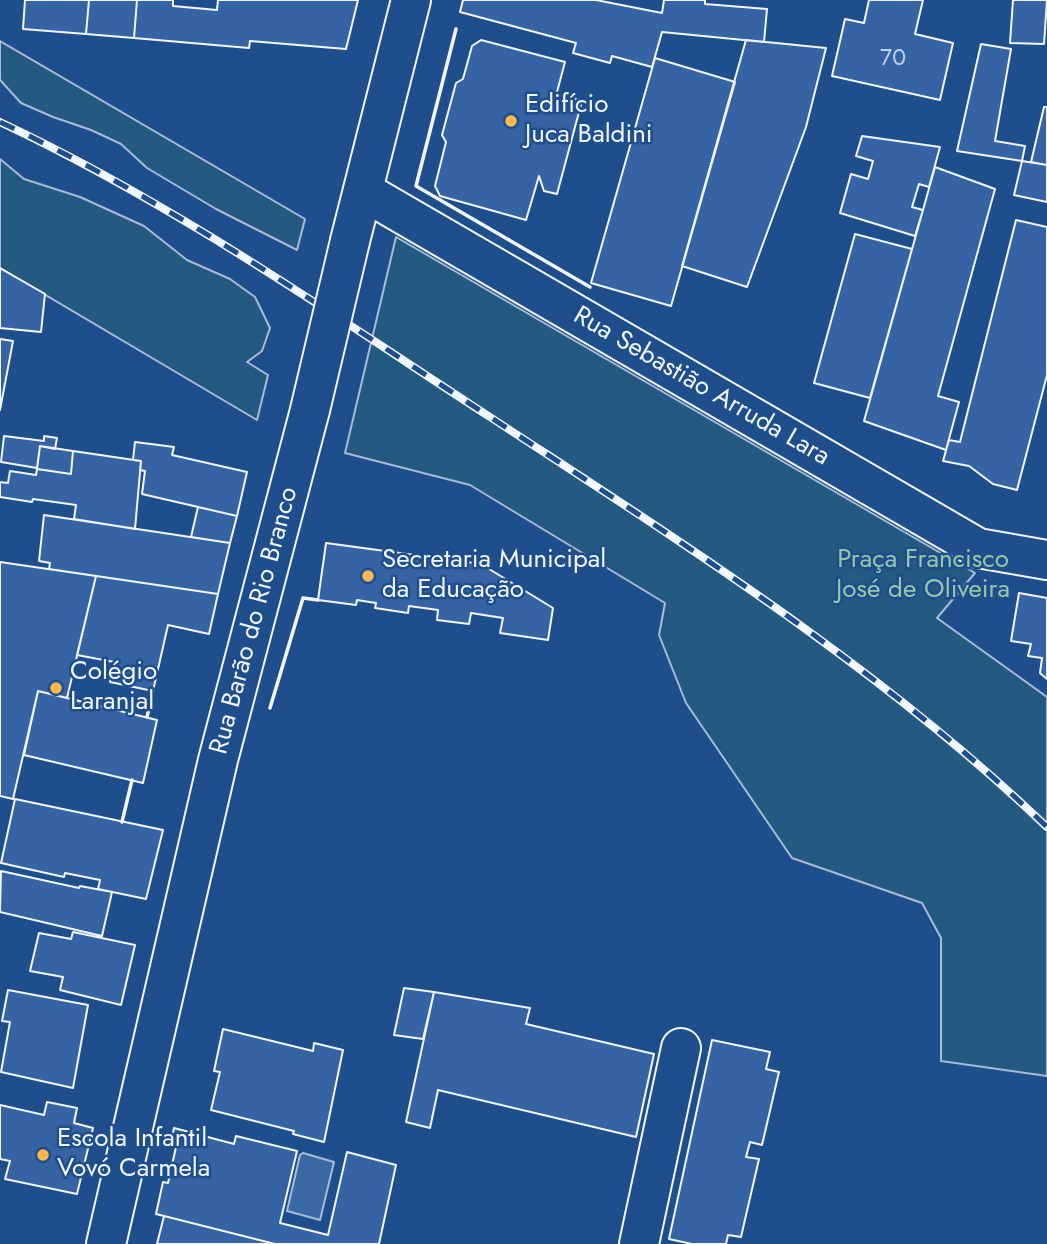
<!DOCTYPE html>
<html>
<head>
<meta charset="utf-8">
<style>
	body { margin:0 }
	canvas { display:block; background:#1f4e8c }
</style>
</head>
<body>
<canvas width="1047" height="1244"></canvas>
<script>
const ctx = document.querySelector('canvas').getContext('2d');
ctx.lineJoin = 'round';
function paint(path, color) { ctx.fillStyle = color; ctx.fill(path, 'evenodd'); }
function stroke(path, color, width, dash) { ctx.strokeStyle = color; ctx.lineWidth = width; ctx.lineCap = dash ? 'butt' : 'round'; ctx.setLineDash(dash || []); ctx.stroke(path); }
function label(font, color, halo, rows, align = 'center') {
  ctx.font = font + ' Jost,sans-serif'; ctx.lineWidth = 5; ctx.setLineDash([]); ctx.textBaseline = 'middle'; ctx.strokeStyle = halo; ctx.fillStyle = color; for (const [text, x, y, turn = 0] of rows) {
    ctx.save(); ctx.translate(x, y); ctx.rotate((+turn || 0) * Math.PI / 180); ctx.textAlign = isNaN(turn) ? turn : align; if (halo) ctx.strokeText(text, 0, 0); ctx.fillText(text, 0, 0); ctx.restore();
  }
}
const green = new Path2D(`
	M0,41L305,219L297,250L216,209L147,168L121,144L91,130L53,117L21,103L0,80Z
	M0,159L24,179L80,197L144,226L187,260L230,279L255,297L270,328L262,351L247,362L268,375L257,420L0,268Z
	M396,237L975,573L937,618L1047,697V1076L941,1061V938L922,903L792,858L686,703L659,635L665,603L470,485L345,453Z`);
paint(green, '#245a82');
stroke(green, '#a8bbd7', 2);
const water = new Path2D(`
	M303,1153L334,1162L320,1220L287,1211L300,1155Z`);
paint(water, '#3b69a3');
stroke(water, '#a8bbd7', 2);
const building = new Path2D(`
	M25,0H89L86,34L23,29Z
	M89,0H137L134,38L86,34Z
	M137,0H173V6L217,10L218,0H358L346,49L250,41L249,48L134,38Z
	M463,0H596L662,13L664,0H705V4L767,9L764,42L662,32L652,67L612,56L610,63L573,53L576,43L460,12Z
	M869,0H923L915,34L953,43L940,100L832,76L845,19L864,23Z
	M1013,0H1047L1044,44L1010,43Z
	M481,40L565,62L553,107L567,97L582,101L557,194L544,191L539,176L526,220L440,196L435,186L446,142L442,135L456,83L463,79L472,46Z
	M746,40L826,48L806,127L747,287L682,266Z
	M981,44L1011,49L995,141L1025,146L1022,161L957,151Z
	M655,58L735,82L671,306L591,283Z
	M1044,107H1047V165L1031,162Z
	M862,136L940,147L929,187L919,184L912,207L923,210L915,236L840,213L851,174L868,179L873,161L856,156Z
	M1022,161L1047,165V202L1014,195Z
	M935,167L995,189L938,396L959,402L946,450L864,421Z
	M1016,220L1047,227V375L1017,490L993,484L969,466L943,461L949,440L960,442Z
	M855,234L912,249L870,398L814,383Z
	M0,268L45,294L41,332L0,328Z
	M0,339L13,341L0,410Z
	M4,436L44,441V436L57,438L55,449L40,446L37,468L1,462Z
	M135,442L174,447L172,455L247,472L237,516L142,494L145,471L140,470L141,461L133,460Z
	M40,446L73,451L71,474L37,469Z
	M73,451L141,461L135,529L74,519L76,505L33,499L32,502L0,497V482L8,483L10,471L36,475L37,469L71,474Z
	M198,507L237,516L230,543L191,537Z
	M44,515L230,543L218,594L49,569L50,563L39,561Z
	M326,543L481,564L553,608L548,640L500,633L503,618L471,613L469,624L437,620L438,610L409,606L408,613L375,608L376,603L357,600L356,605L318,600Z
	M0,562L96,576L67,698L38,691L13,799L0,796Z
	M96,576L218,594L209,634L168,625L153,691L110,682L114,662L77,655Z
	M1019,593L1047,598V679L1040,673L1042,658L1028,656L1031,644L1011,641Z
	M38,691L157,720L143,783L24,755Z
	M15,799L163,830L146,899L98,889L100,880L65,873L64,877L1,863Z
	M1,871L79,888L80,886L112,892L102,936L0,912Z
	M73,932L135,945L121,1005L60,990L63,977L30,971L39,933L71,939Z
	M404,988L434,992L423,1039L394,1035Z
	M8,990L88,1005L73,1088L1,1072L10,1022L2,1021Z
	M434,992L530,1008L526,1024L654,1054L636,1137L438,1090L430,1128L406,1122Z
	M223,1029L313,1051L314,1043L343,1050L324,1142L293,1134L294,1131L211,1110L220,1072L214,1071Z
	M712,1040L770,1052L766,1069L779,1072L762,1145L750,1142L746,1157L759,1159L741,1237L728,1235L726,1244H692L669,1239Z
	M47,1102L77,1108L74,1123L93,1128L77,1194L5,1179L10,1161L0,1159V1105L44,1115Z
	M174,1128L234,1144L236,1136L297,1151L280,1223L328,1235L347,1152L396,1165L379,1244H275L156,1214L163,1182L168,1183L176,1147L170,1146Z
	M164,1216L275,1244H157Z`);
paint(building, '#3563a3');
stroke(building, '#f2f6ff', 2);
const street = new Path2D(`
	M363,191L978,548L1047,560
	M639,1244L681,1048`);
const secondary = new Path2D(`
	M350,241L411,0
	M106,1244L218,760L310,410`);
stroke(street, '#f2f6ff', 42);
stroke(secondary, '#f2f6ff', 42);
stroke(street, '#1f4e8c', 38);
stroke(secondary, '#1f4e8c', 38);
const rail = new Path2D(`
	M0,122C173,203 330,313 490,417C682,543 880,667 1047,827`);
stroke(rail, '#f2f6ff', 8);
stroke(rail, '#1f4e8c', 5, [16]);
const secondaryBridge = new Path2D(`
	M310,410L350,241`);
stroke(secondaryBridge, '#f2f6ff', 42, []);
stroke(secondaryBridge, '#1f4e8c', 38);
stroke(new Path2D(`
	M456,29L416,186L590,287
	M270,708L303,598L318,600
	M147,717L153,691
	M122,822L132,780`), '#f2f6ff', 3.5);
for (const [x, y, r, color] of [
	[511,121,7,"#ffb74d"],
	[368,576,7,"#ffb74d"],
	[56,688,7,"#ffb74d"],
	[43,1155,7,"#ffb74d"]
]) { const dot = new Path2D(); dot.arc(x, y, r, 0, 2 * Math.PI); ctx.fillStyle = color; ctx.fill(dot); stroke(dot, '#1f4e8c', 2.5); }
label('23px', '#c3d1e8', null, [
	["70",893,59]
]);
label('26px', '#f2f6ff', '#1f4e8c', [
	["Edifício",525,106],
	["Juca Baldini",525,136],
	["Secretaria Municipal",382,561],
	["da Educação",382,591],
	["Colégio",70,673],
	["Laranjal",70,703],
	["Escola Infantil",57,1140],
	["Vovó Carmela",57,1170]
], 'left');
label('26px', '#f2f6ff', '#1f4e8c', [
	["Rua Sebastião Arruda Lara",701,387,30],
	["Rua Barão do Rio Branco",255,621,-75]
]);
label('26px', '#97c8a6', '#1f4e8c', [
	["Praça Francisco",923,561],
	["José de Oliveira",923,591]
]);
</script>
</body>
</html>
